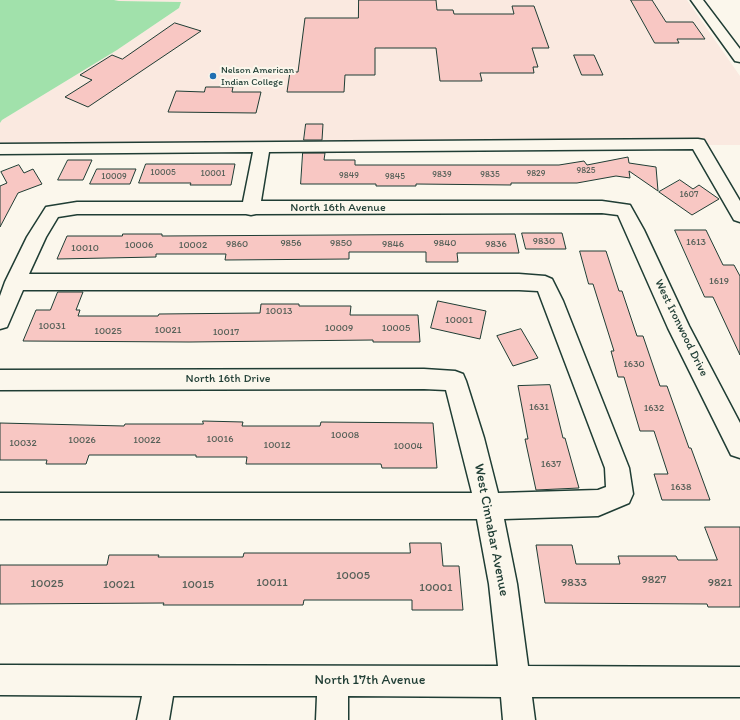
<!DOCTYPE html>
<html>
<head>
<meta charset="utf-8">
<style>
	body { margin:0 }
	canvas { display:block; background:#fbf7ec }
</style>
</head>
<body>
<canvas width="740" height="720"></canvas>
<script>
const ctx = document.querySelector('canvas').getContext('2d');
ctx.lineJoin = 'round';
function paint(path, color) { ctx.fillStyle = color; ctx.fill(path, 'evenodd'); }
function stroke(path, color, width, dash) { ctx.strokeStyle = color; ctx.lineWidth = width; ctx.lineCap = dash ? 'butt' : 'round'; ctx.setLineDash(dash || []); ctx.stroke(path); }
function label(font, color, halo, rows, align = 'center') {
  ctx.font = font + ' Itim,sans-serif'; ctx.lineWidth = 4; ctx.setLineDash([]); ctx.textBaseline = 'middle'; ctx.strokeStyle = halo; ctx.fillStyle = color; for (const [text, x, y, turn = 0] of rows) {
    ctx.save(); ctx.translate(x, y); ctx.rotate((+turn || 0) * Math.PI / 180); ctx.textAlign = isNaN(turn) ? turn : align; if (halo) ctx.strokeText(text, 0, 0); ctx.fillText(text, 0, 0); ctx.restore();
  }
}
paint(new Path2D(`
	M114,0H687L740,76V145L0,144V123L2,120L117,50L179,8L181,2L119,1Z`), '#fae9e0');
paint(new Path2D(`
	M0,0H114L119,1L181,2L179,8L117,50L2,120L0,123Z`), '#a1e1ab');
const building = new Path2D(`
	M359,0H436L437,10H453L454,14H514L512,6H534L549,48H532L538,67H533L534,73H480L482,81H440L436,48H375V75H345L344,92H287L290,72H298L305,18H358Z
	M631,0H652L666,22H693L705,39H677L679,43H655Z
	M175,23L201,31L88,107L65,97L92,80L80,75L112,55L122,59Z
	M574,55H594L603,75H582Z
	M206,87H233L232,92H261L256,113L168,112L176,91L204,92Z
	M306,124H323L322,140H304Z
	M303,153H325L324,160H355V165H559L584,161L587,165L628,157L629,163L656,167L658,191L629,171L630,178L616,176L577,183H511V185L416,184V186H376V184H301Z
	M68,160H92L83,180H58Z
	M146,164H235L231,185H190L191,183H139Z
	M19,165L24,173L33,169L42,184L18,193L0,227V186L7,183L1,172Z
	M97,169H136L130,184H90Z
	M680,180L693,189L699,185L719,199L692,215L659,192Z
	M675,230H706L723,265H734L740,276V355L713,297H705Z
	M522,233H562L566,249H526Z
	M123,234H162V236L515,234L519,253H457L458,262H426V252H349V259L225,260L226,254H156V257L57,259L67,236H122Z
	M580,251H606L619,291H622L637,336H643L660,386H667L689,448H691L710,500H662L654,474H668L654,431H640L624,377H618L611,351H614L593,284H589Z
	M58,292H83L76,310H80L78,316H158L159,314L260,313L261,304H299V306H351L350,315H418L420,342H373V340L189,342L23,341L36,310H50Z
	M438,301L486,311L480,339L431,328Z
	M521,329L538,358L513,366L497,336Z
	M550,385L563,438H565L579,488L536,490L525,439H528L518,386Z
	M203,421L243,422L242,426H320L321,422L433,423L437,468H382L381,464H246L247,457H196V455H89L86,464H46L47,460H0V423L124,426L125,424H203Z
	M705,527H740V607H708L707,604L545,603L536,545H572L576,564H620L618,556H676L678,560H717Z
	M410,543H441L443,566H459L463,610H412V600H304L303,605H163L164,603L0,604V565H107L109,555H159L158,557H243L244,553H410Z`);
paint(building, '#f8c7c3');
stroke(building, '#1f3d34', 1);
const minor = new Path2D(`
	M691,0H703L740,49V62L735,61Z
	M698,139L704,140L740,201V222L734,220L693,149L269,152L261,201H602L630,205L644,230L689,326L740,423V458L731,455L668,328L618,215L602,213L256,214L251,215L246,214H77L58,217L46,237L29,274H519L545,276L552,279L563,301L629,468L633,494L629,503L598,516L504,519L517,584L528,666L740,667V697H532L535,720H503L501,697L348,696V720H316L317,696H173L169,720H137L142,696L0,695V665L498,666L489,584L477,519H0V493H472L446,390L424,389L0,390V370L424,369L455,371L463,374L466,381L484,438L498,493L598,490L606,487L605,468L538,291L519,290H23L7,327L0,329V296L5,282L27,237L46,207L77,202H243L253,152L0,154V144Z`);
stroke(minor, '#1f3d34', 3);
paint(minor, '#fbf7ec');
for (const [x, y, r, color] of [
	[213,76,4,"#1f6fb2"]
]) { const dot = new Path2D(); dot.arc(x, y, r, 0, 2 * Math.PI); ctx.fillStyle = color; ctx.fill(dot); stroke(dot, '#fbf7ec', 1.5); }
label('9px', '#556058', null, [
	["9825",586,171],
	["10005",163,173],
	["10001",213,174],
	["9829",536,174],
	["9839",442,175],
	["9835",490,175],
	["9849",349,176],
	["10009",114,177],
	["9845",395,177],
	["1607",689,195]
]);
label('10px', '#1f3d34', '#fbf7ec', [
	["Nelson American",221,70],
	["Indian College",221,82]
], 'left');
label('10px', '#556058', null, [
	["9830",544,241],
	["1613",696,242],
	["9856",291,243],
	["9850",341,243],
	["9840",445,243],
	["9860",237,244],
	["9846",393,244],
	["9836",496,244],
	["10006",139,245],
	["10002",193,245],
	["10010",85,248],
	["1619",719,281],
	["10013",279,311],
	["10001",459,320],
	["10031",52,326],
	["10009",339,328],
	["10005",396,328],
	["10021",168,330],
	["10025",108,331],
	["10017",226,332],
	["1630",634,364],
	["1631",539,407],
	["1632",654,408],
	["10008",345,435],
	["10016",220,439],
	["10026",82,440],
	["10022",147,440],
	["10032",23,443],
	["10012",277,445],
	["10004",408,446],
	["1637",551,464],
	["1638",681,487]
]);
label('12px', '#1f3d34', '#fbf7ec', [
	["North 16th Avenue",338,208],
	["West Ironwood Drive",681,328,64],
	["North 16th Drive",228,379]
]);
label('12px', '#556058', null, [
	["10005",353,576],
	["9827",654,580],
	["10011",272,583],
	["9833",574,583],
	["9821",720,583],
	["10025",47,584],
	["10021",119,585],
	["10015",198,585],
	["10001",436,588]
]);
label('14px', '#1f3d34', '#fbf7ec', [
	["West Cinnabar Avenue",491,530,79],
	["North 17th Avenue",370,680]
]);
</script>
</body>
</html>
